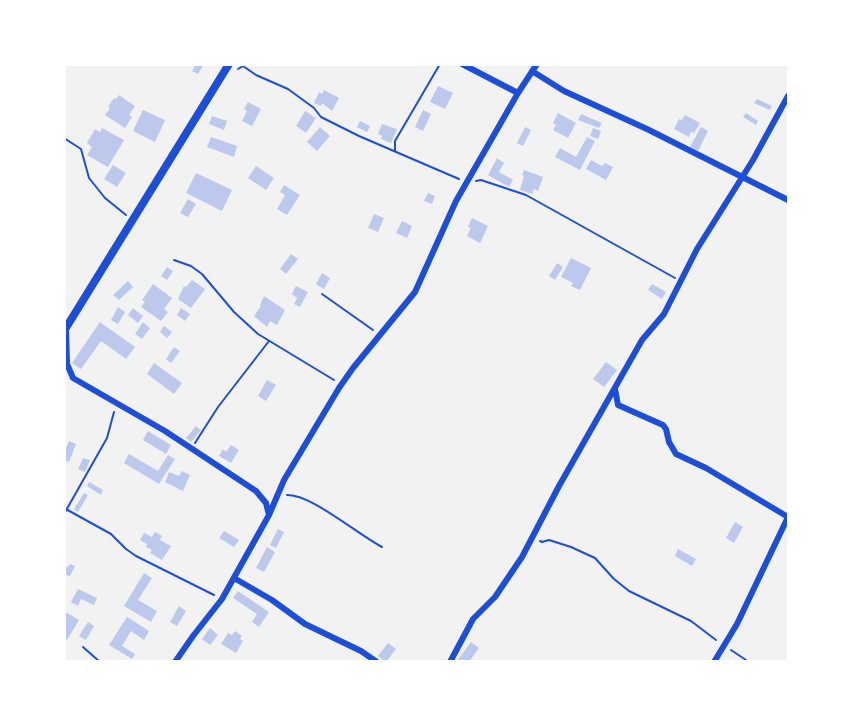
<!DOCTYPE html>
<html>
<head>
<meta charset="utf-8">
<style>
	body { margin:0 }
	#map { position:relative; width:853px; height:726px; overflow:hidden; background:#f2f2f2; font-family:Roboto,sans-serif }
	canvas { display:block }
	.frame { position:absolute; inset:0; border:66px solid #fff; pointer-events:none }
</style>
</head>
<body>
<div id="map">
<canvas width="853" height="726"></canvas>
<div class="frame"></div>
</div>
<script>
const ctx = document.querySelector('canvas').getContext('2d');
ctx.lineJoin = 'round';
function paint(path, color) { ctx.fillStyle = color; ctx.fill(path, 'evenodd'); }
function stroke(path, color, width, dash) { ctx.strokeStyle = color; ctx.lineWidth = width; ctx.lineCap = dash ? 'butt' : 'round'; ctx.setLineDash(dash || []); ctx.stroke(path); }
paint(new Path2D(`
	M196,64H204L198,74L192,71Z
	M438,86L453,93L445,109L430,102Z
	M324,90L339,98L332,111L322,103L321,106L314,103L319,92L322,94Z
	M119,95L135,106L129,115L132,117L125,128L105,115L110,108L108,107L114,98L116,99Z
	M757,99L772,106L770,110L754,103Z
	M248,102L261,109L252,126L242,121L247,111L244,109Z
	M143,110L165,120L155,142L133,131Z
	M423,110L431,114L423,131L415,127Z
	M305,111L316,118L306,133L296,126Z
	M558,113L576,123L568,138L553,130L556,125L553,123Z
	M746,113L758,121L756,125L743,117Z
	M581,114L602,123L599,128L578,120Z
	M685,115L700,123L694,133L691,132L689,137L674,129L679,119L682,120Z
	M212,116L227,121L224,130L209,124Z
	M360,121L370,126L367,132L357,127Z
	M382,124L397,129L391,143L381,139L382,136L378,134Z
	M320,127L330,136L317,151L307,142Z
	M525,127L531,130L523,146L517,143Z
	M701,127L708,131L698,151L690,147Z
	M102,128L124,140L108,167L87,155L92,147L87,143L95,129L100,132Z
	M593,128L601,131L598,139L590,136Z
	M211,137L237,146L234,157L207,147Z
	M587,137L595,141L580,170L555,157L560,148L576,157Z
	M497,158L504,163L499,172L513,180L509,187L488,175Z
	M591,160L602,166L605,163L613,167L606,180L586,169Z
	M113,165L126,173L117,187L104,179Z
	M256,166L274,178L266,190L248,178Z
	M524,170L543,177L538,191L534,189L532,194L520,190L524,176L522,175Z
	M196,173L232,190L222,211L186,193Z
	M284,185L300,195L287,215L277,209L285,195L280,192Z
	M428,193L435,196L432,204L424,201Z
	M188,199L196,204L188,217L180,213Z
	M374,214L384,218L378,232L368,228Z
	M472,218L488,226L480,243L467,236L471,228L468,227Z
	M402,221L412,226L407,238L396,233Z
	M291,254L298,259L286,274L280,269Z
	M571,258L591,268L580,290L571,286L573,283L561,277Z
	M557,263L563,267L555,280L549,276Z
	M167,267L173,271L167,280L161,276Z
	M322,273L330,278L324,289L316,284Z
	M192,280L205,289L191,308L178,299L184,286L186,287Z
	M128,281L133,287L119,300L113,295Z
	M153,284L172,298L164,309L168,312L161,321L141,307L145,302L142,300Z
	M652,284L666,292L662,299L648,290Z
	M296,286L308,292L300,307L294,304L297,298L292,294Z
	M264,296L285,310L277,325L270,321L267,327L254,316L261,306L260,305Z
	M118,307L125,312L118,324L111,320Z
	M133,308L143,316L138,323L128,315Z
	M181,308L190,314L185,321L177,315Z
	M100,322L135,347L126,359L101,341L81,369L72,363Z
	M143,322L150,328L142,339L135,334Z
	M164,326L172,332L167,338L160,332Z
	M174,347L180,351L171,363L166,359Z
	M606,362L617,370L604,387L593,379Z
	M154,363L182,383L174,394L147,374Z
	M267,380L276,385L266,401L258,396Z
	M196,426L201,430L191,442L186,438Z
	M148,431L171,445L166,454L143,440Z
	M69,441L76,444L69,462L64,460V453Z
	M231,445L239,450L231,463L219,456L223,449L226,452Z
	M129,454L158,471L168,455L175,459L159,484L124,463Z
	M83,458L90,460L85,472L78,469Z
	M182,471L190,475L183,491L165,482L169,472L179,476Z
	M89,482L103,490L101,495L87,486Z
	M84,493L88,495L78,512L74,509Z
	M735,522L743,527L734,543L726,538Z
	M278,529L284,532L276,548L270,545Z
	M224,531L239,540L234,547L219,538Z
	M155,532L162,536L160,540L171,546L162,560L150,553L152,550L146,547L147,544L140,540L144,533L152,537Z
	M267,547L275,552L264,572L256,568Z
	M678,549L696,559L692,566L675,556Z
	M70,564L75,566L70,576L64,574V566L68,567Z
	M144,573L152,578L138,600L157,611L151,622L124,606Z
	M78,589L97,598L94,605L81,599L78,606L71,602Z
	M238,591L269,612L259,627L252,622L257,614L233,598Z
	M179,606L186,611L177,626L170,622Z
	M64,611L79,620L67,640L64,638Z
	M127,617L149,631L144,640L131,631L122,646L135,654L132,659L109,645Z
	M88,622L94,626L86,640L79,636Z
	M210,628L218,635L210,645L202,639Z
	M235,631L242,636L240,639L243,641L236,653L221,644L228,633L232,635Z
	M471,642L479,648L469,662H456Z
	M388,643L396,649L386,662L378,656Z`), '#bdc9ec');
stroke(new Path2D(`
	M238,69L243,66L256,75L288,89L314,108L321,117L359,136L459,179
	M64,138L81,149L89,178L105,198L126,215
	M395,151V141L440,64
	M476,181L481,180L526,195L675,278
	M174,260L191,266L202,274L234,312L258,334L334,380
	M322,294L373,330
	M195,443L218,407L269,341
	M287,495C311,494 357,534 382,547
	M64,508L111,534L126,549L136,556L214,595
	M64,514L107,438L114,412
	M540,541L542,542L549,540L571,547L595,558L614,579L629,591L691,621L716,640
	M83,647L100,662
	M731,650L749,662`), '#1d4ed8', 2);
stroke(new Path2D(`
	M462,64L518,93
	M532,71L564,91L647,129L788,200
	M66,328L67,364L73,378L165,431L256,491L266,503L269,515
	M615,389L618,405L663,425L666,429L669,442L676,454L706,468L788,517
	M234,578L272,600L305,624L361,651L377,662
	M175,662L193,636L222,599L269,515L284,480L339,388L353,368L415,292L456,201L518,93L537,64
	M450,662L473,619L495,597L522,557L559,486L642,340L664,314L697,249L753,160L788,96
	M714,662L737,624L788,517`), '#1d4ed8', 6);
stroke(new Path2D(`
	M64,331L229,64`), '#1d4ed8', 8);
</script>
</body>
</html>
